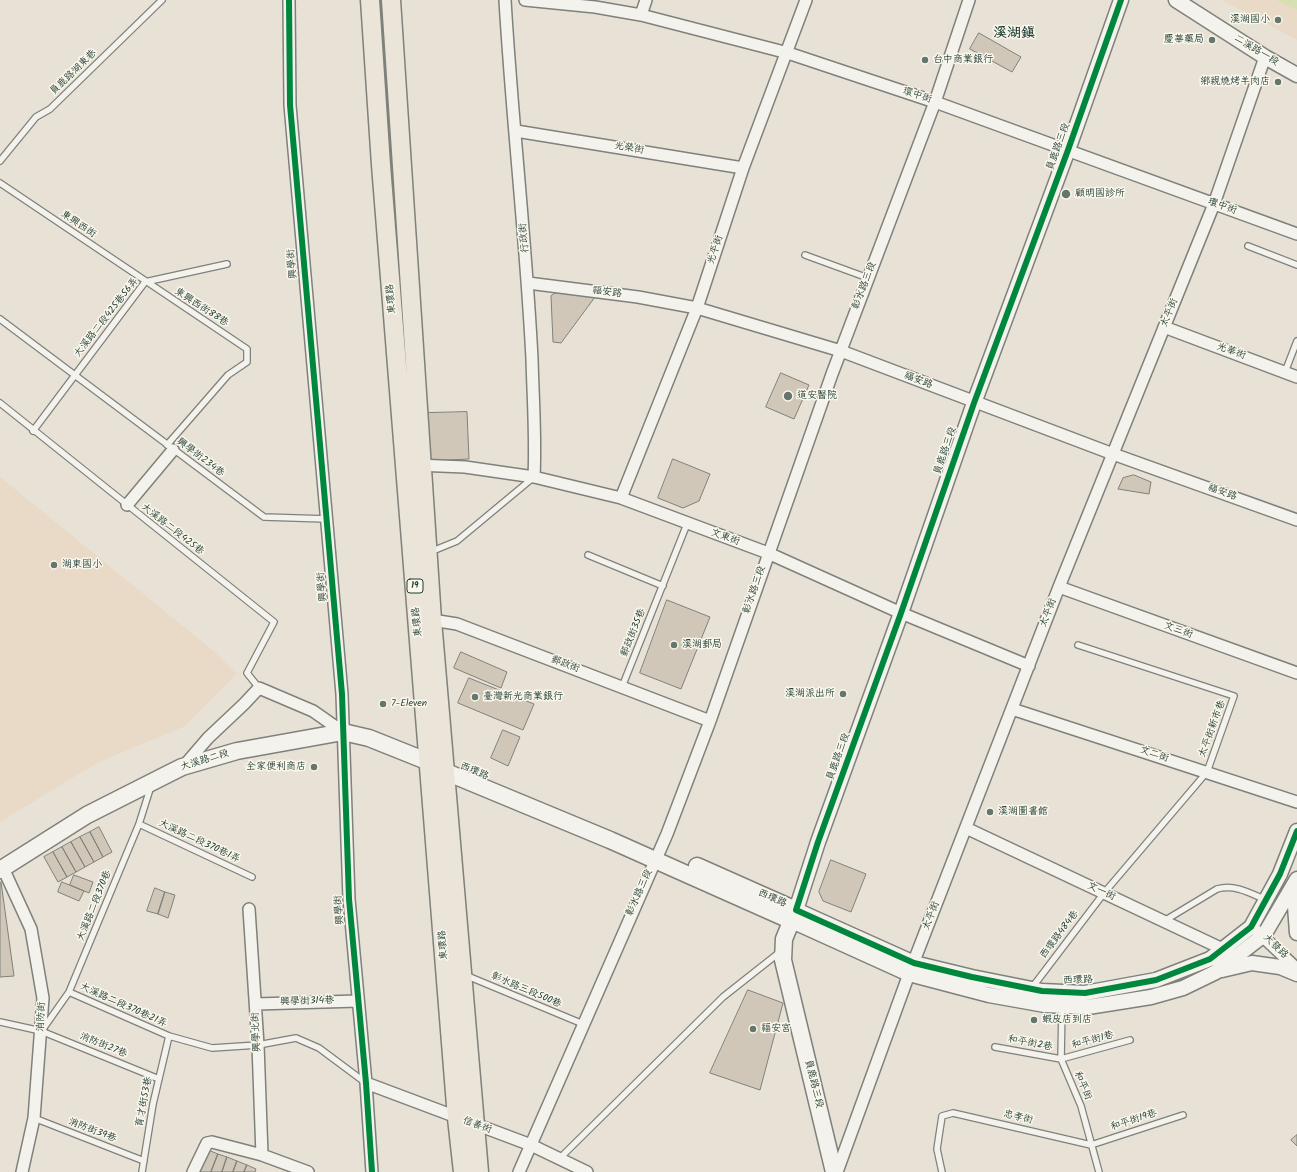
<!DOCTYPE html>
<html>
<head>
<meta charset="utf-8">
<style>
	body { margin:0 }
	canvas { display:block; background:#e8e1d6 }
</style>
</head>
<body>
<canvas width="1297" height="1172"></canvas>
<script>
const ctx = document.querySelector('canvas').getContext('2d');
ctx.lineJoin = 'round';
function paint(path, color) { ctx.fillStyle = color; ctx.fill(path, 'evenodd'); }
function stroke(path, color, width, dash) { ctx.strokeStyle = color; ctx.lineWidth = width; ctx.lineCap = dash ? 'butt' : 'round'; ctx.setLineDash(dash || []); ctx.stroke(path); }
function label(font, color, halo, rows, align = 'center') {
  ctx.font = font + ' Kalam,"LXGW WenKai TC",sans-serif'; ctx.lineWidth = 3; ctx.setLineDash([]); ctx.textBaseline = 'middle'; ctx.strokeStyle = halo; ctx.fillStyle = color; for (const [text, x, y, turn = 0] of rows) {
    ctx.save(); ctx.translate(x, y); ctx.rotate((+turn || 0) * Math.PI / 180); ctx.textAlign = isNaN(turn) ? turn : align; if (halo) ctx.strokeText(text, 0, 0); ctx.fillText(text, 0, 0); ctx.restore();
  }
}
paint(new Path2D(`
	M1222,0H1297V40Z
	M0,477L216,653L237,674L185,726L97,763L0,822Z`), '#e8dac6');
paint(new Path2D(`
	M1276,0H1297V10Z`), '#d6e0b2');
const building = new Path2D(`
	M979,33L1021,57L1012,72L970,49Z
	M559,291L595,297L561,343L553,342L551,296Z
	M781,373L809,385L794,419L766,407Z
	M467,412L469,459L429,461L427,413Z
	M673,459L710,474L699,501L683,508L658,498Z
	M1134,475L1151,482L1149,494L1118,489L1123,478Z
	M667,600L710,617L681,689L640,673Z
	M461,652L507,672L501,688L454,668Z
	M469,678L534,704L523,730L458,703Z
	M503,730L520,737L508,766L491,758Z
	M99,827L112,852L103,857L90,832Z
	M90,832L103,857L94,862L80,837Z
	M80,837L94,862L85,867L71,842Z
	M71,842L85,867L76,872L62,847Z
	M62,847L76,872L67,877L53,852Z
	M53,852L67,877L58,882L44,857Z
	M831,860L866,874L851,912L823,901L819,892Z
	M74,875L93,882L89,893L70,885Z
	M1,882L14,976L0,977V883Z
	M62,882L84,891L79,901L58,892Z
	M155,888L165,892L158,914L147,911Z
	M165,892L175,895L168,918L158,914Z
	M748,990L783,1003L760,1090L710,1073Z
	M1297,1135V1146L1291,1140Z
	M208,1150L218,1154L211,1172H199Z
	M218,1154L227,1157L222,1172H211Z
	M227,1157L237,1161L233,1172H222Z
	M237,1161L247,1165L244,1172H233Z
	M247,1165L256,1169L255,1172H244Z`);
paint(building, '#d0c7b9');
stroke(building, '#7f817b', 1);
const service = new Path2D(`
	M0,161L36,117L50,109L162,0
	M0,183L247,349V362L228,375L167,445
	M1248,246L1297,265
	M805,255L868,278
	M0,319L264,517L327,519
	M1285,372L1297,341
	M0,403L274,622L247,673L259,688
	M33,431L145,282L227,264
	M430,552L457,541L534,477
	M588,555L663,586
	M622,687L687,524
	M139,824L252,877
	M1164,921L1217,889C1235,884 1250,893 1266,900
	M465,975L583,1024
	M1031,989L1104,893L1207,772L1234,696L1078,645
	M69,992L169,1036L212,1048L258,1045L296,1038L319,1048L366,1083
	M1062,1007L1061,1059L1081,1106L1099,1172
	M0,1022L41,1031L159,1079
	M43,1029L69,992L139,824L151,786
	M995,1047L1061,1059L1130,1040
	M34,1118L144,1161
	M559,1159L723,997L780,952
	M142,1172L153,1104L169,1036
	M942,1172L937,1149L942,1116L953,1113L1091,1145L1183,1115`);
const minor = new Path2D(`
	M289,0L290,105L342,694L349,899L366,1083L372,1172
	M505,0C512,120 526,239 532,359C533,398 536,438 534,477
	M525,0L595,7L641,15L788,53L935,102L1297,234
	M641,15L646,0
	M516,131L743,168
	M528,283L638,297L697,308L841,351L1113,454L1297,520
	M1164,327L1297,377
	M416,465L465,467L534,477L621,498L768,553L901,613L1029,666
	M621,498L697,308L743,168L806,0
	M127,505L173,450
	M1059,587L1297,673
	M426,620H432L457,624L710,721
	M1012,709L1297,802
	M183,767L208,738L244,704L259,688L313,711L343,732
	M966,828L1229,952
	M3,868L31,929L43,998L34,1118L22,1172
	M249,909L258,1045L262,1155
	M1257,931L1297,969
	M256,1004L358,1001
	M366,1083L531,1145L587,1172
	M193,1172L207,1143L212,1142L262,1155L308,1172
	M519,1172L667,834L710,721L832,374L935,102L969,0
	M837,1172L909,974L1059,587L1214,204L1265,57`);
const tertiary = new Path2D(`
	M1121,0L1068,150L974,403L901,613L818,842L796,910L914,963L972,977L1042,991L1085,993L1156,980L1210,959L1251,927L1280,874L1297,831
	M1176,0L1265,57L1297,75
	M1297,885L1295,906L1297,933
	M792,921L909,974L989,995L1045,1005L1088,1007L1151,997L1183,988L1216,972L1264,935L1297,879
	M1222,970L1252,963L1280,967L1297,974`);
const secondary = new Path2D(`
	M697,866L796,910L784,939L783,960L834,1172
	M0,870L87,815L168,774L182,767L237,751L343,732L369,738L429,762L446,772L610,840L792,921`);
const primary = new Path2D(`
	M370,0L381,165L457,1118L463,1172
	M391,0L432,620L479,1172`);
stroke(service, '#7f817b', 8);
stroke(minor, '#7f817b', 14);
stroke(tertiary, '#7f817b', 17);
stroke(secondary, '#7f817b', 19);
stroke(primary, '#7f817b', 21);
stroke(service, '#f4f2ed', 5.5);
stroke(minor, '#f4f2ed', 11);
stroke(tertiary, '#f4f2ed', 14);
stroke(secondary, '#f4f2ed', 16);
stroke(primary, '#ebe5d9', 18);
stroke(new Path2D(`
	M289,0L290,105L342,694L349,899L366,1083L372,1172
	M1121,0L1068,150L974,403L901,613L818,842L796,910L914,963L972,977L1042,991L1085,993L1156,980L1210,959L1251,927L1280,874L1297,831`), '#00873e', 6);
for (const [x, y, r, color] of [
	[1278,20,4,"#65766d"],
	[1212,40,4,"#65766d"],
	[925,60,4,"#65766d"],
	[1278,82,4,"#65766d"],
	[1066,194,5,"#65766d"],
	[788,396,5,"#65766d"],
	[54,565,4,"#65766d"],
	[674,645,4,"#65766d"],
	[843,694,4,"#65766d"],
	[475,697,4,"#65766d"],
	[383,704,4,"#65766d"],
	[314,767,4,"#65766d"],
	[990,812,4,"#65766d"],
	[1034,1020,4,"#65766d"],
	[753,1029,4,"#65766d"]
]) { const dot = new Path2D(); dot.arc(x, y, r, 0, 2 * Math.PI); ctx.fillStyle = color; ctx.fill(dot); stroke(dot, '#fbf7ec', 1.5); }
for (const [x, y, w] of [
	[415,586,16]
]) { const box = new Path2D(); box.roundRect(x - w / 2, y - 7, w, 14, 3); ctx.fillStyle = '#fbf7ec'; ctx.fill(box); stroke(box, '#1f3d34', 1); }
label('bold 9px', '#1f3d34', null, [
	["19",415,586]
]);
label('10px', '#1f3d34', '#fbf7ec', [
	["溪湖國小",1270,20,"right"],
	["慶華藥局",1204,40,"right"],
	["台中商業銀行",933,60],
	["鄉親燒烤羊肉店",1270,82,"right"],
	["顧明國診所",1075,194],
	["道安醫院",797,396],
	["湖東國小",62,565],
	["溪湖郵局",682,645],
	["溪湖派出所",835,694,"right"],
	["臺灣新光商業銀行",483,697],
	["7-Eleven",391,704],
	["全家便利商店",306,767,"right"],
	["溪湖圖書館",998,812],
	["蝦皮店到店",1042,1020],
	["福安宮",761,1029]
], 'left');
label('10px', '#1f3d34', '#fbf7ec', [
	["二溪路一段",1256,51,31],
	["員鹿路湖東巷",74,73,-44],
	["環中街",917,96,18],
	["員鹿路三段",1059,147,-70],
	["光榮街",629,149,9],
	["環中街",1222,207,20],
	["東興西街",78,225,34],
	["行政街",525,238,-95],
	["光平街",716,250,-72],
	["興學街",293,264,-95],
	["彰水路三段",865,286,-69],
	["福安路",607,293,7],
	["東環路",392,299,-95],
	["東興西街88巷",201,308,33],
	["太平街",1170,313,-68],
	["大溪路二段425巷56弄",107,318,-52],
	["光華街",1231,352,20],
	["福安路",918,381,21],
	["員鹿路三段",946,451,-71],
	["興學街234巷",200,458,37],
	["福安路",1222,493,20],
	["大溪路二段425巷",172,530,38],
	["文東街",725,538,20],
	["興學街",323,587,-95],
	["彰水路三段",755,590,-71],
	["太平街",1049,613,-69],
	["東環路",418,622,-96],
	["文三街",1178,631,20],
	["郵政街35巷",634,633,-68],
	["郵政街",565,665,21],
	["太平街新市巷",1213,729,-70],
	["文二街",1154,755,18],
	["員鹿路三段",839,757,-70],
	["大溪路二段",205,761,-17],
	["西環路",474,772,23],
	["大溪路二段370巷1弄",199,842,25],
	["文一街",1101,892,25],
	["彰水路三段",640,893,-66],
	["西環路",772,899,24],
	["大溪路二段370巷",95,906,-68],
	["興學街",340,910,-94],
	["太平街",932,916,-69],
	["西環路484巷",1060,935,-53],
	["東環路",444,945,-94],
	["大發路",1275,947,44],
	["西環路",1078,981,-2],
	["彰水路三段500巷",526,991,23],
	["興學街314巷",307,1002,-2],
	["大溪路二段370巷21弄",123,1006,24],
	["消防街",42,1017,-87],
	["興學北街",257,1032,-93],
	["和平街1巷",1093,1041,-15],
	["和平街2巷",1030,1044,11],
	["消防街27巷",103,1046,22],
	["員鹿路三段",813,1084,76],
	["和平街",1082,1086,67],
	["育才街53巷",145,1102,-79],
	["忠孝街",1018,1118,13],
	["和平街19巷",1134,1121,-18],
	["信善街",477,1126,20],
	["消防街39巷",92,1131,21]
]);
label('bold 14px', '#1f3d34', '#fbf7ec', [
	["溪湖鎮",1014,35]
]);
</script>
</body>
</html>
